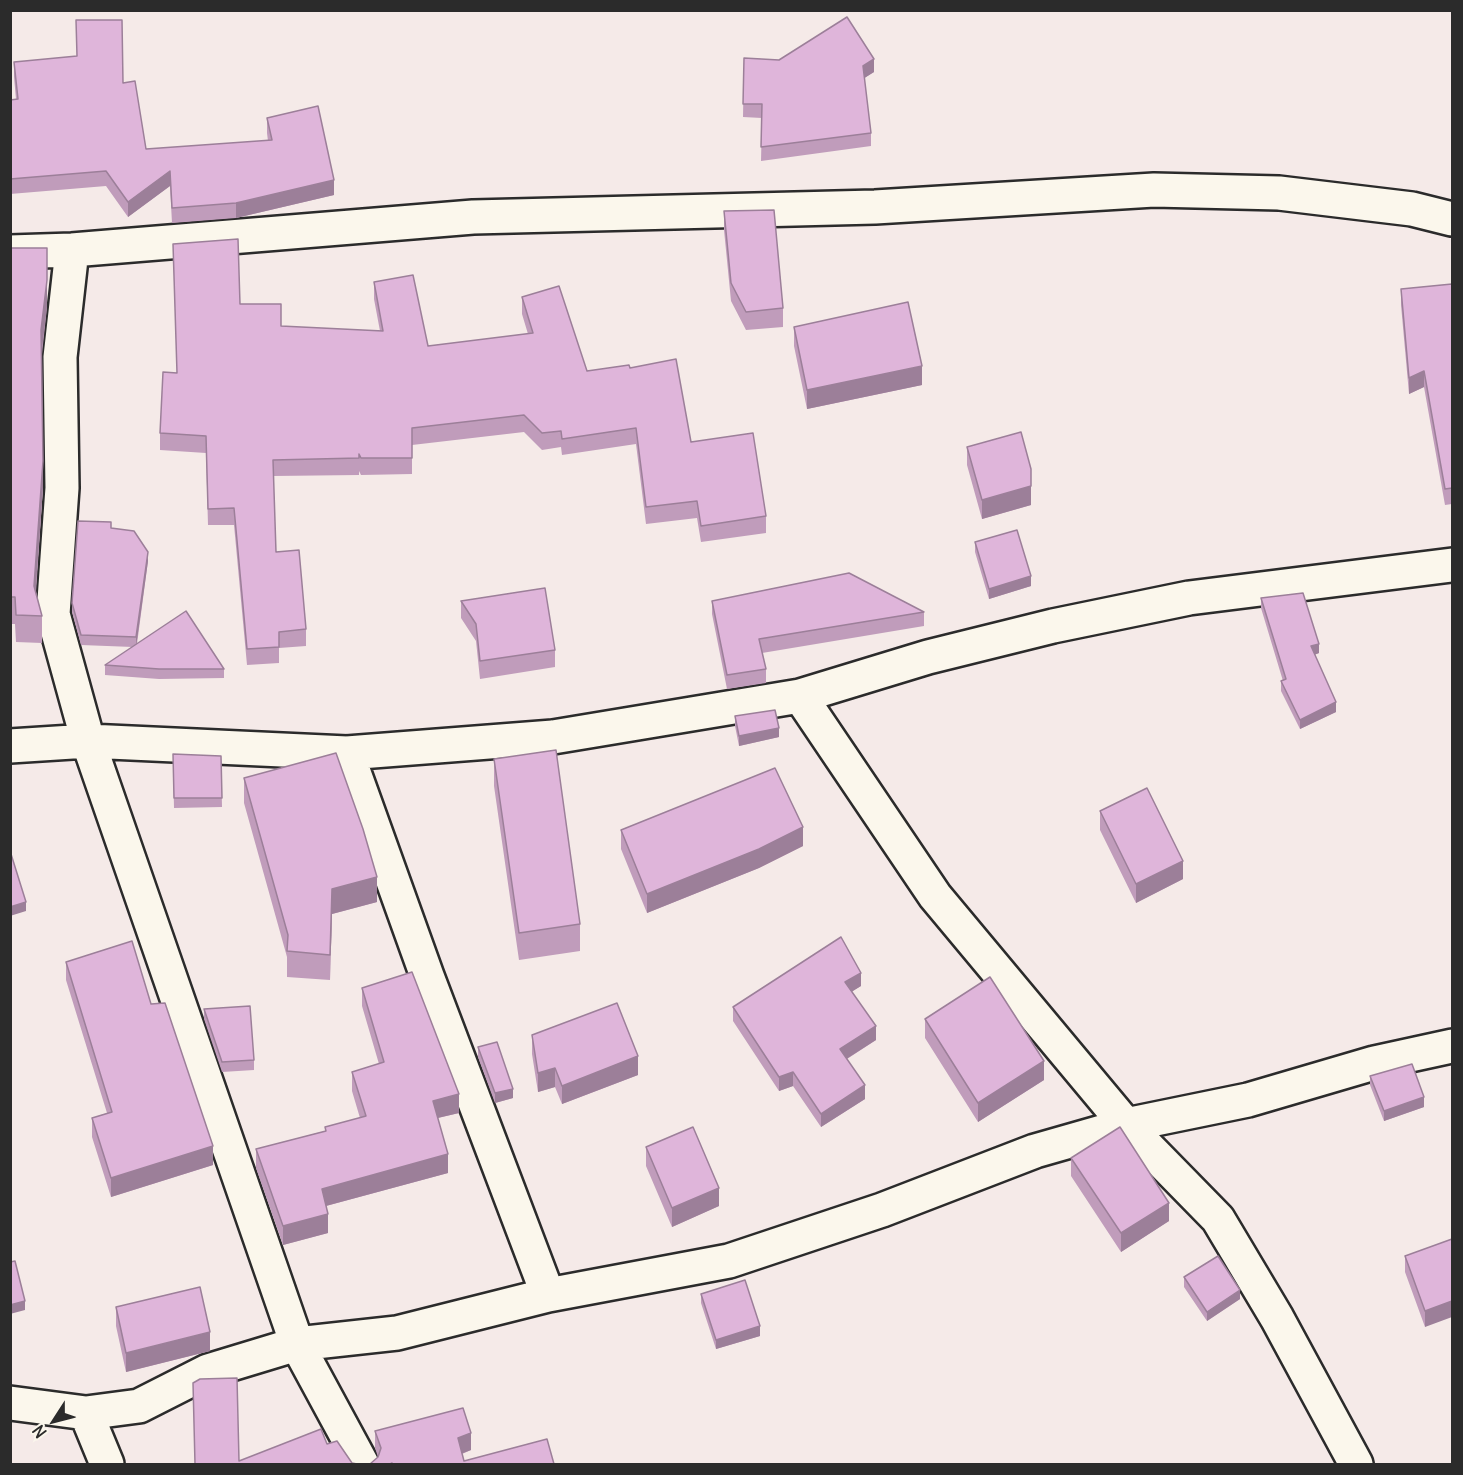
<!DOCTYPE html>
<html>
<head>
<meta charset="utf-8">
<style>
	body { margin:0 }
	#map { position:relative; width:1463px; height:1475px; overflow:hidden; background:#f5eae8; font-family:Delius,sans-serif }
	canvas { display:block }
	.frame { position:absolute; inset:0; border:12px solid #2b2b2b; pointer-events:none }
	.north { position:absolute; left:24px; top:1391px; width:60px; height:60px; -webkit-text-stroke:4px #fbf7ec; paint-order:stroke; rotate:234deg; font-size:16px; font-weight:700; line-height:24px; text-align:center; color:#2b2b2b }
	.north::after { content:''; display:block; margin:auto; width:21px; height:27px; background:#2b2b2b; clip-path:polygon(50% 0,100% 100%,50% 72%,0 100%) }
</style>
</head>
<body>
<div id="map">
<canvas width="1463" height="1475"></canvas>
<div class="frame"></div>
<div class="north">N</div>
</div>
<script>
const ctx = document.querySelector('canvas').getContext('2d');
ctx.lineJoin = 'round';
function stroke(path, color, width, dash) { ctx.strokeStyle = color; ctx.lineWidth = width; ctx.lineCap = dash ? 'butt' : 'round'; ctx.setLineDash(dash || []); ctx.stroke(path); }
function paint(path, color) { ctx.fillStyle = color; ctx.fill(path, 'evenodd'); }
const minor = new Path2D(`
	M72,250L60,357L62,488L53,614L88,741L297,1344L362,1464
	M10,252L72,250L473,217L875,207L1154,190L1279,193L1412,209L1452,219
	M800,696L935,896L1126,1125L1218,1219L1277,1318L1356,1464
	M10,746L88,741L347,753L553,737L800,696L928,657L1053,626L1189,598L1452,565
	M347,753L427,976L548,1295
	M10,1403L86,1413L139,1406L208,1371L297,1344L397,1333L548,1295L729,1261L882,1210L1035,1151L1126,1125L1248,1100L1374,1063L1452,1046
	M86,1413L107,1464`);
stroke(minor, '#2b2b2b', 38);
stroke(minor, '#fbf7ec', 33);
paint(new Path2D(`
	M744,58L779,60L874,72L864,78L871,133V146L761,161L762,118L743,117Z
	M14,62L123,83L146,149L268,141L267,133V118L334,195L236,218L172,223L170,186L128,217L106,186L10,194V100L16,99L14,77Z
	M724,211L783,308V327L746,330L731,301L724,230Z
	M173,244L240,304L281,326L380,331L374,299V282L428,346L528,334L522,314V297L587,371L630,368L691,442L766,516V533L701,542L697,518L646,524L636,444L562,455L561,447L542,450L524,432L412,445V474L361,475L359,471V475L273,476L276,552L306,629V646L279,648V663L247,665L234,525H208L206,453L160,450V433L177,373Z
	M10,248L47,307L42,354L43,487L36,592L42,616V643L16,642L15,624H10Z
	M1452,284V504L1445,505L1424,387L1409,394L1401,305V289Z
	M794,327L922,385L807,409L794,346Z
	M967,447L1031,505L982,519L967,465Z
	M111,528L148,561L137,644L224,669V678L159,679L105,675V665L133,647L81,645L72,612V603Z
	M975,542L1031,586L989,599L975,552Z
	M1261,598L1319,653L1314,655L1336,712L1300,729L1281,691V681H1283L1261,608Z
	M461,601L555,650V667L480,679L476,641L461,618Z
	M712,601L924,612V626L762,653L766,669V683L727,689L712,614Z
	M735,716L779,737L739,746L735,726Z
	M221,756L222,807L174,808L173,764Z
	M494,759L580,924V951L519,960L494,786Z
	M244,778L377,902L332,914L330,980L287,977V957L244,803Z
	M1100,811L1183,879L1136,903L1100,830Z
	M621,830L803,846L759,868L647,913L621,849Z
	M66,962L151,1004L213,1165L111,1197L92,1137V1118L107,1113L66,980Z
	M861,986L852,991L876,1040L847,1059L865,1099L821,1127L793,1086L779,1091L733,1021V1007Z
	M362,988L459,1113L438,1118L448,1173L326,1206L328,1233L283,1245L256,1168V1149L325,1131V1127L360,1118L352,1091V1072L379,1064L362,1006Z
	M204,1009L254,1060V1070L222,1072L204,1019Z
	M925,1019L1044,1080L978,1122L925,1038Z
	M532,1035L638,1075L562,1104L555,1087L538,1092L532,1054Z
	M478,1047L513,1098L495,1103L478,1057Z
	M1370,1076L1424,1107L1384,1121L1370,1085Z
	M646,1147L719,1206L672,1227L646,1166Z
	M1071,1158L1169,1221L1121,1252L1071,1176Z
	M1452,1239L1425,1327L1405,1272V1256Z
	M1184,1277L1240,1299L1207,1321L1184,1287Z
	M701,1294L760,1336L716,1349L701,1303Z
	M116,1307L210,1351L126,1372L116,1326Z
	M375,1431L471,1450L462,1454L464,1461L370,1464L378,1457L375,1448Z`), '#c09cbb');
paint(new Path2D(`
	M874,59V72L863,79V66Z
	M170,171V186L128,217V202Z
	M334,180V195L236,218V203Z
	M47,280V307L41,357V330Z
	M922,366V385L807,409V390Z
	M1424,371V387L1409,394V378Z
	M43,461V487L34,613V586Z
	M1031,486V505L982,519V500Z
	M148,552V561L136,647V637Z
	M1031,576V586L989,599V589Z
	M1319,644V653L1311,656V646Z
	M1336,702V712L1300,729V720Z
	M779,728V737L739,746V736Z
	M803,827V846L759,868L647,913V894Z
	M1183,861V879L1136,903V884Z
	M377,877V902L332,914L330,980L332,889Z
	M26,902V911L10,916V907Z
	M861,973V986L845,996V982Z
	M876,1026V1040L840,1063V1049Z
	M638,1056V1075L562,1104V1086Z
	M1044,1061V1080L978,1122V1103Z
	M555,1068V1087L538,1092V1073Z
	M793,1072V1086L779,1091V1077Z
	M865,1085V1099L821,1127V1114Z
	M513,1089V1098L495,1103V1093Z
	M459,1094V1113L433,1119V1101Z
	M1424,1097V1107L1384,1121V1111Z
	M213,1146V1165L111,1197V1178Z
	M448,1154V1173L322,1207V1189Z
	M719,1188V1206L672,1227V1208Z
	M1169,1203V1221L1121,1252V1233Z
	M328,1214V1233L283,1245V1226Z
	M1240,1290V1299L1207,1321V1312Z
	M25,1301V1310L10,1314V1305Z
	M1452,1301V1317L1425,1327V1311Z
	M760,1326V1336L716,1349V1340Z
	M210,1332V1351L126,1372V1353Z
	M471,1433V1450L458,1455V1438Z`), '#9c7f99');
const building = new Path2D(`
	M847,17L874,59L863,66L871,133L761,147L762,104H743L744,58L779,60Z
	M76,20H122L123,83L135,81L146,149L272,140L267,118L318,106L334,180L236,203L172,208L170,171L128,202L106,171L10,179V100L18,99L14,62L77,56Z
	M774,210L783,308L746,312L731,283L724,211Z
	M238,239L240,304H281V326L383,331L374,282L413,275L428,346L533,333L522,297L559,286L587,371L629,365L630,368L676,359L691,442L753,433L766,516L701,526L697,501L646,507L636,428L562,439L561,431L542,433L524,415L412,428V458H361L359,454V458L273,460L276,552L299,550L306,629L279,632V647L247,649L234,508L208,509L206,436L160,433L163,372L177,373L173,244Z
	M10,248H47V280L41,330L43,461L34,586L42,616L16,615L15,597H10Z
	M1452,284V488L1445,489L1424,371L1409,378L1401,289Z
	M908,302L922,366L807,390L794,327Z
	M1021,432L1031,469V486L982,500L967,447Z
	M78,521L111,522V528L134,531L148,552L136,637L81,635L72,603Z
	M1017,530L1031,576L989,589L975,542Z
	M849,573L924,612L759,639L766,669L727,675L712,601Z
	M545,588L555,650L480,661L476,624L461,601Z
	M1303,593L1319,644L1311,646L1336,702L1300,720L1281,681L1286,679L1261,598Z
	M186,611L224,669H159L105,665Z
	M775,710L779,728L739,736L735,716Z
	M556,750L580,924L519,933L494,759Z
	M336,753L363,829L377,877L332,889L330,955L287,951L288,935L244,778Z
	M173,754L221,756L222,798H174Z
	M775,768L803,827L759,849L647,894L621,830Z
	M1147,788L1183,861L1136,884L1100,811Z
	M10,854H11L26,902L10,907Z
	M841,937L861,973L845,982L876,1026L840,1049L865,1085L821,1114L793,1072L779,1077L733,1007Z
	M132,941L151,1004L165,1003L213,1146L111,1178L92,1118L112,1112L66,962Z
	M412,972L459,1094L433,1101L448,1154L322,1189L328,1214L283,1226L256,1149L326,1131L325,1127L366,1116L352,1072L384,1062L362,988Z
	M990,977L1044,1061L978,1103L925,1019Z
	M617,1003L638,1056L562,1086L555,1068L538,1073L532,1035Z
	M250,1006L254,1060L222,1062L204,1009Z
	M497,1042L513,1089L495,1093L478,1047Z
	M1412,1064L1424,1097L1384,1111L1370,1076Z
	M693,1127L719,1188L672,1208L646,1147Z
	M1120,1127L1169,1203L1121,1233L1071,1158Z
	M1452,1239V1301L1425,1311L1405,1256Z
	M1218,1256L1240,1290L1207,1312L1184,1277Z
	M15,1261L25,1301L10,1305V1262Z
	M745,1280L760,1326L716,1340L701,1294Z
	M200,1287L210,1332L126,1353L116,1307Z
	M237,1378L239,1461L321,1429L327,1444L337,1441L352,1463L357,1464H195L193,1383L200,1379Z
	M463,1408L471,1433L458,1438L464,1461L547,1439L554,1464H393L392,1463L390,1464H367H370L378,1457L381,1448L375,1431Z`);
paint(building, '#dfb5da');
stroke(building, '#9c7f99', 1.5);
</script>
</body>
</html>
